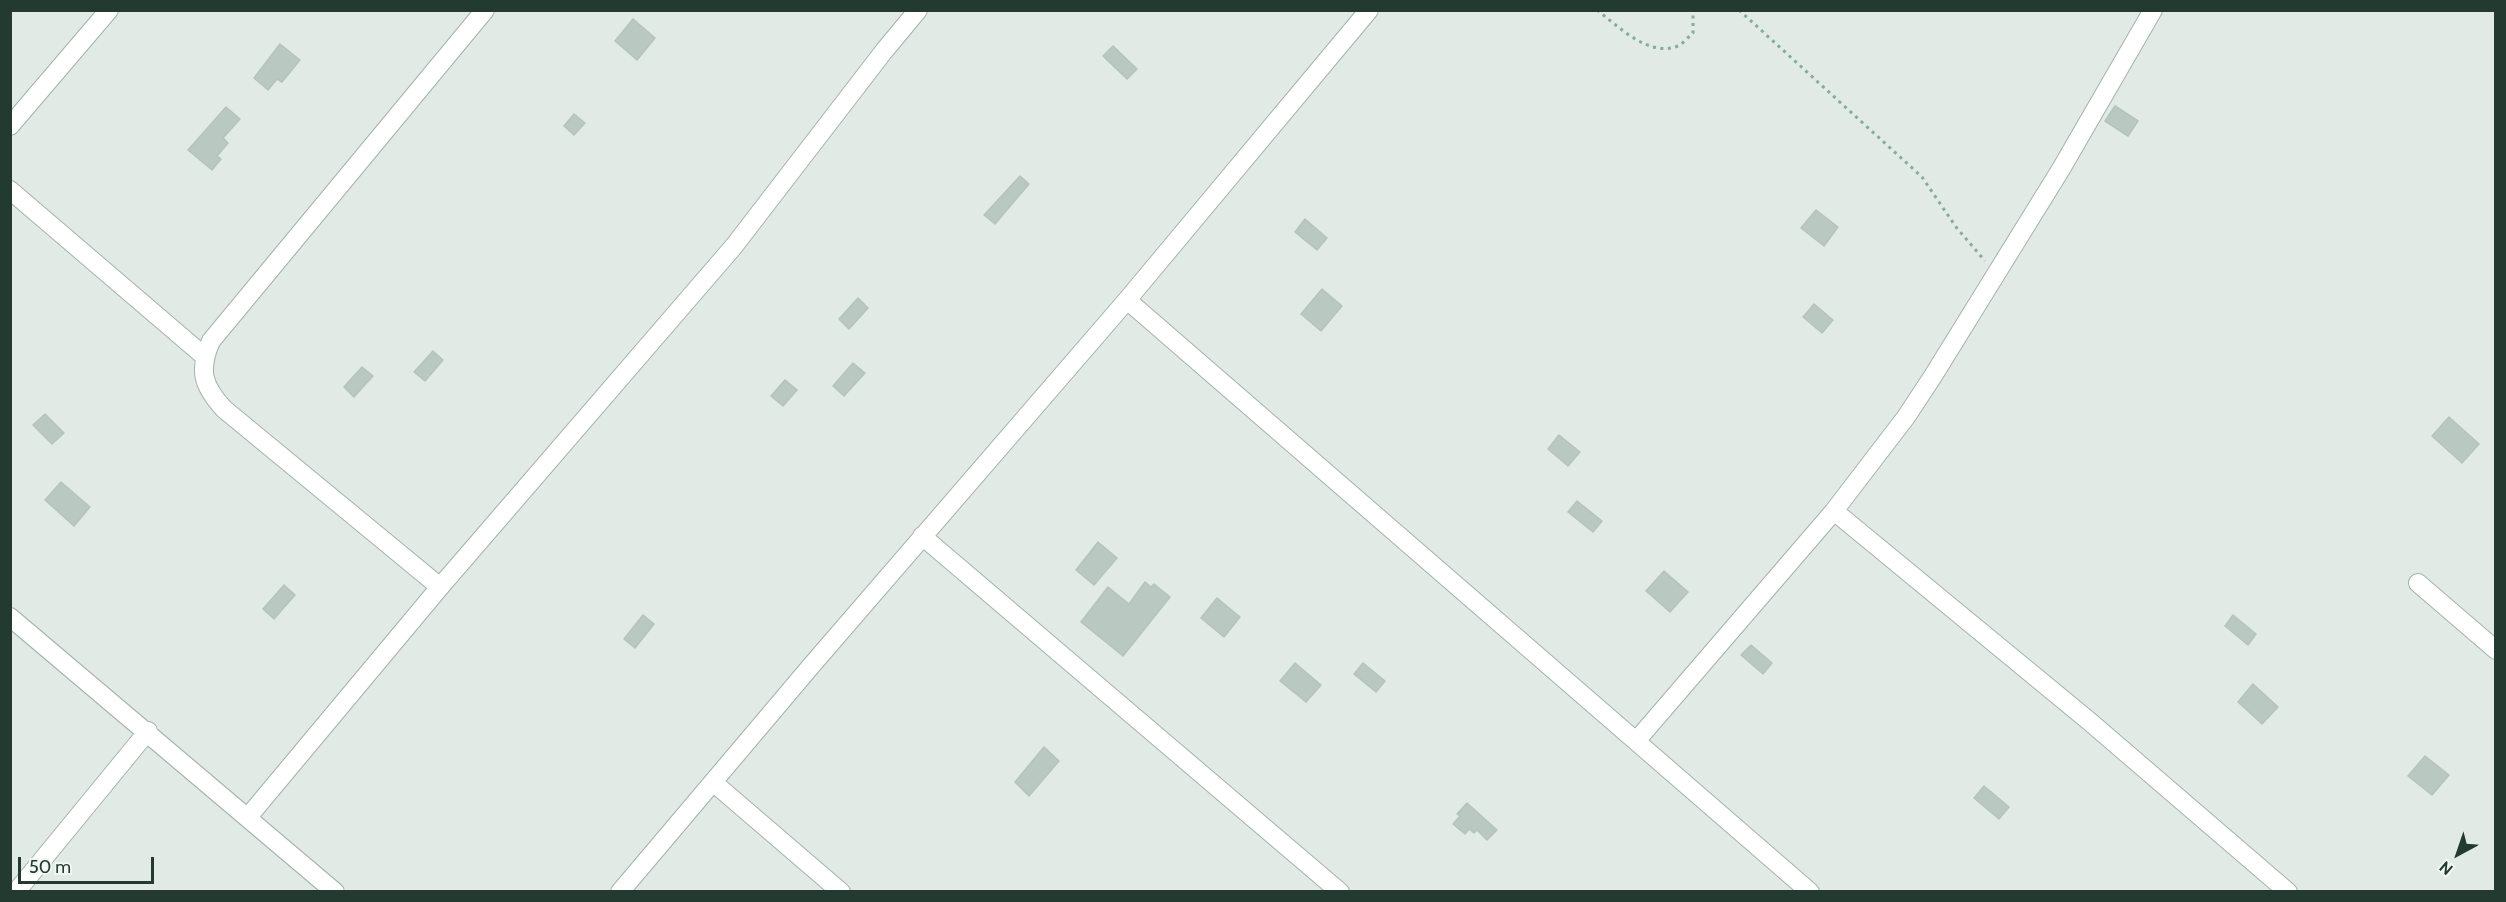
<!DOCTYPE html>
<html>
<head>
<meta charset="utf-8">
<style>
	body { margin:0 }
	#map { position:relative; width:2506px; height:902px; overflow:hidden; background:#e1eae5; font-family:Cabin,sans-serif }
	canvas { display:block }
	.frame { position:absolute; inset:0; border:12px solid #233a30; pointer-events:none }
	.north { position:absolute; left:2428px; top:824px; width:60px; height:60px; -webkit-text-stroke:4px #f1f7f3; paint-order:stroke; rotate:220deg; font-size:16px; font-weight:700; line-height:24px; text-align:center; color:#233a30 }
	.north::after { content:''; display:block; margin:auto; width:21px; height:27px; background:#233a30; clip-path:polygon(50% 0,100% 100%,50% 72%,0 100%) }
	.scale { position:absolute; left:18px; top:857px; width:136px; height:27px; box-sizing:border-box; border:3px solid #233a30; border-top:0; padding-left:8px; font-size:18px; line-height:21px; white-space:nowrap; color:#233a30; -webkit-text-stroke:4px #f1f7f3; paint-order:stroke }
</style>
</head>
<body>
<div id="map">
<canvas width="2506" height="902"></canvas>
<div class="frame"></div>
<div class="north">N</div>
<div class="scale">50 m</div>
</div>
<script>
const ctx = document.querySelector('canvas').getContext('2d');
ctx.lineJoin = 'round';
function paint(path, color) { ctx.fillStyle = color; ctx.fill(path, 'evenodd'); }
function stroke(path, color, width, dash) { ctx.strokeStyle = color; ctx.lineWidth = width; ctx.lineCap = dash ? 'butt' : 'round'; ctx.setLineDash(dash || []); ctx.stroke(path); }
const building = new Path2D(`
	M633,19L655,38L637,60L615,41Z
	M280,44L300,60L282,82L277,79L268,90L254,78Z
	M1113,46L1137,69L1127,79L1103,56Z
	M2115,106L2138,121L2128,136L2105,121Z
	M226,107L240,119L223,138L228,143L217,156L221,159L212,170L188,150Z
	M574,114L585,123L574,135L564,126Z
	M1020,176L1029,184L995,224L984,215Z
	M1816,210L1838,227L1824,246L1801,228Z
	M1305,219L1327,238L1317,250L1295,232Z
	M1322,289L1342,306L1321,331L1301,314Z
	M858,298L868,308L849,329L839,319Z
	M1814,304L1833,320L1822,333L1803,317Z
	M433,351L443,360L425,381L414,372Z
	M853,363L865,373L844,396L833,386Z
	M362,367L373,376L354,397L344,387Z
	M785,380L797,390L783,406L771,396Z
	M45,414L64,433L52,444L33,425Z
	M2449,417L2479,444L2462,463L2432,436Z
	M1559,435L1580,452L1568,466L1548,449Z
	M61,482L90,507L74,526L45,500Z
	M1577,501L1602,521L1593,532L1568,512Z
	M1098,542L1117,558L1094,585L1076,570Z
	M1664,571L1688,592L1670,612L1646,591Z
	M1145,582L1151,587L1154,584L1170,597L1123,656L1081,622L1108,587L1129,604Z
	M284,585L295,595L274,619L263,609Z
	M1217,598L1240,617L1224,637L1201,618Z
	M643,615L654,624L635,648L624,639Z
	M2233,615L2256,634L2248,645L2225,626Z
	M1751,645L1772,663L1763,674L1741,655Z
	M1295,663L1321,685L1306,702L1280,681Z
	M1363,663L1385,681L1376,692L1354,674Z
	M2253,684L2278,707L2262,724L2238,702Z
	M1044,747L1059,761L1029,796L1015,782Z
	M2425,756L2449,775L2432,795L2408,776Z
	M1984,786L2009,807L1999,819L1974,798Z
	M1467,803L1497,830L1487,840L1477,830L1474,833L1469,829L1465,834L1453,824L1460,816L1457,814Z`);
paint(building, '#b9c8c0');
stroke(building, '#b4c4bb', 1.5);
const minor = new Path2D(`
	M10,126L109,10
	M10,190L204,356
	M1127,300L1810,892
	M1834,511L2089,721L2288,892
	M922,536L1340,892
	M2418,583L2496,650
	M440,587L224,409C203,386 198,371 211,341L485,10
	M10,617L335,892
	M1637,740L1834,511L1906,417L1933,376L2061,169L2153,10
	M714,783L841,892
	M248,817L440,587L734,246L884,51L918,10
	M16,892L148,731
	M620,892L811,666L1127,300L1369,10`);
stroke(minor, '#a4b2ab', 20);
stroke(new Path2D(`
	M1597,10C1618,26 1649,58 1678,46C1683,44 1689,36 1693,33V10
	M1739,10L1922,177L1956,227L1985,261`), '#83ac99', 3, [3, 4.5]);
stroke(minor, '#fff', 18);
</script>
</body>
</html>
